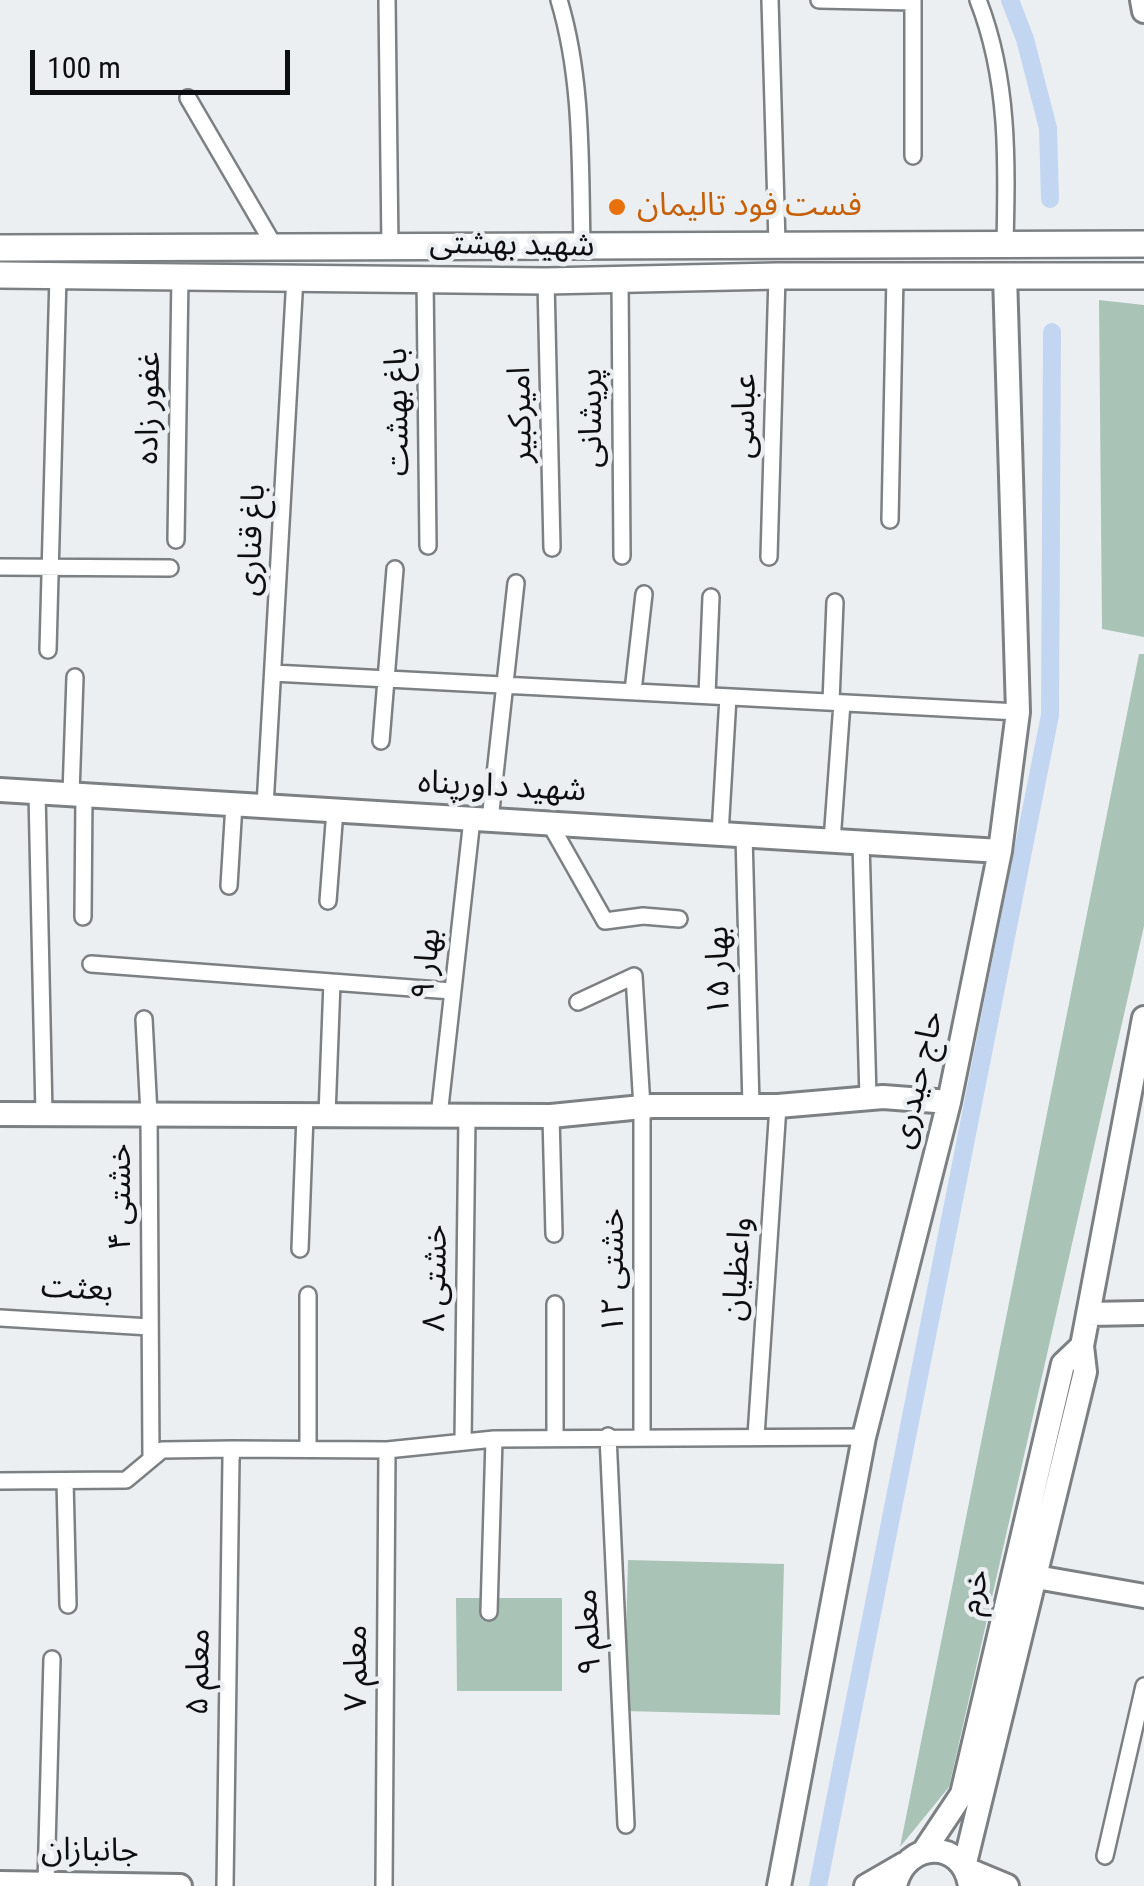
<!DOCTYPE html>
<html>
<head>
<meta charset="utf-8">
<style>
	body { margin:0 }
	#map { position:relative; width:1144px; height:1886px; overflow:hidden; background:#eceff2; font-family:"Roboto Condensed",sans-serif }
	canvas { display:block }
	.scale { position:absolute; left:30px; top:50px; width:260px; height:45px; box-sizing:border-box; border:5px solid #0d0e0f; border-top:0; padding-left:12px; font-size:30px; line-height:35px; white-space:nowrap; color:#0d0e0f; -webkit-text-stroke:8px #eceff2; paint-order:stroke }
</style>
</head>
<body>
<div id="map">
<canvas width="1144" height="1886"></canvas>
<div class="scale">100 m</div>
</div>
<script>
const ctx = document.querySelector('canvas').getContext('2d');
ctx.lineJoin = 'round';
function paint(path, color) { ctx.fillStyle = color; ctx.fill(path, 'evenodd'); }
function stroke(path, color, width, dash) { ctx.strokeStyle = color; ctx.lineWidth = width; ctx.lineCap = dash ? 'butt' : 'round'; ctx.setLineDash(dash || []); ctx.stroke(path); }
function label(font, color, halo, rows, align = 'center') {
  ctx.font = font + ' "Roboto Condensed","Noto Sans Arabic",sans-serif'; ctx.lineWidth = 9; ctx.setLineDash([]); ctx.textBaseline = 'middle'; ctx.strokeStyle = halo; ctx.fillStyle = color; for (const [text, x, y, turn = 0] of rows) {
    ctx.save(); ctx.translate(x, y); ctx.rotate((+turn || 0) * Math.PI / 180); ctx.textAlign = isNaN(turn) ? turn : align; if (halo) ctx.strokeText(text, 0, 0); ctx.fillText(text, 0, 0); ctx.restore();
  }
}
paint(new Path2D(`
	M1099,300L1144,305V637L1102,629Z
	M1139,654H1144V926L949,1787L900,1847Z
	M628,1560L784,1564L780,1715L624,1711Z
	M456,1598H562V1691H457Z`), '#aac3b7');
stroke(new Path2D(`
	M1010,0L1025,39L1048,128L1050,199
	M818,1886L1050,715L1052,332`), '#c2d6f2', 18);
const street = new Path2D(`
	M387,0L390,247
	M559,0C583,80 580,163 582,246
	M770,0L777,243
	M819,0L913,2
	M978,0C1009,79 1007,161 1005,244
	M188,98L275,247
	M913,156V0
	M425,278L428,546
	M620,279L622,556
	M546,281L552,548
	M890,520L895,276
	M176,540L180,276
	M769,557L777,276
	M0,567L170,568
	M48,650L58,276
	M273,673L1018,712
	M633,691L644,594
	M707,695L711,597
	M831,702L835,602
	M381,741L395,569
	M37,792L44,1114
	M71,794L75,677
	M265,806L295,277
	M490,820L516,583
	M550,824L605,921L643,916L679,919
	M720,834L728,697
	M744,835L751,1106
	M832,841L842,703
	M861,842L868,1098
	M229,886L234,804
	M328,901L335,810
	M83,917L84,795
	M91,964L452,991
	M578,1002L634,976L642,1107V1436
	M144,1019L149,1114L151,1459
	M327,1115L332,982
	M439,1116L472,819
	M551,1116L554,1234
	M300,1249L305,1115
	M308,1295V1449
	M0,1318L150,1327
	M555,1436V1304
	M608,1436L626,1825
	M756,1436L778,1106
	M494,1439L864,1437
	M463,1442L467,1116
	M233,1449L387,1450L494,1439L489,1612
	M0,1481L126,1480L162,1450L233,1449L231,1459L225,1886
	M65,1481L68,1605
	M1105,1856L1144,1686
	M46,1884L52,1659
	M384,1886L387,1450`);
const secondary = new Path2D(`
	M1142,0L1144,11
	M0,790L1000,851
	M0,1114L551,1116L652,1106H778L883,1097L949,1102
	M1088,1314L1144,1313
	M1036,1577L1144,1596
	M924,1851L962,1794L1063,1364L1082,1346
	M964,1867L1085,1372L1082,1346L1144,1018
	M966,1869L1007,1886
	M0,1883L180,1886
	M779,1886L864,1437L949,1102L1000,851L1018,712L1005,275
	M866,1886L904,1864
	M895,1886C905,1840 963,1838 970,1886`);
const primary = new Path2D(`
	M0,248L1144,244
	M0,275L546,281L777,276H1144`);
stroke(street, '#7d8083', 20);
stroke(secondary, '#7d8083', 28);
stroke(primary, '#7d8083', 30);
stroke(street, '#fff', 15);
stroke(secondary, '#fff', 22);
stroke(primary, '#fff', 25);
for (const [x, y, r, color] of [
	[617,207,10,"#e8710a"]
]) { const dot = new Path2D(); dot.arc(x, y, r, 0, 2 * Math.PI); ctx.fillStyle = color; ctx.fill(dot); stroke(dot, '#eceff2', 4); }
label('32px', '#c56008', '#eceff2', [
	["فست فود تالیمان",637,207]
], 'left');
label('32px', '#0d0e0f', '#eceff2', [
	["شهید بهشتی",512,246,1],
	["غفور زاده",150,408,-89],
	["باغ بهشت",399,412,-91],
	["امیرکبیر",522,415,-91],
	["عباسی",746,416,-89],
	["پریشانی",593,418,-90],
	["باغ قناری",253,540,-87],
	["شهید داورپناه",502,788,3],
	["بهار ۹",428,964,-84],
	["بهار ۱۵",720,971,-91],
	["حاج حیدری",919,1080,-77],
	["خشتی ۴",122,1197,-90],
	["واعظیان",739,1269,-86],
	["خشتی ۱۲",615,1271,-90],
	["خشتی ۸",437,1278,-89],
	["بعثت",77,1290,3],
	["خرم",976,1592,-77],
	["معلم ۹",590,1632,-93],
	["معلم ۷",358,1668,-90],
	["معلم ۵",200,1672,-89],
	["جانبازان",90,1852,1]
]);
</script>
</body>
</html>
